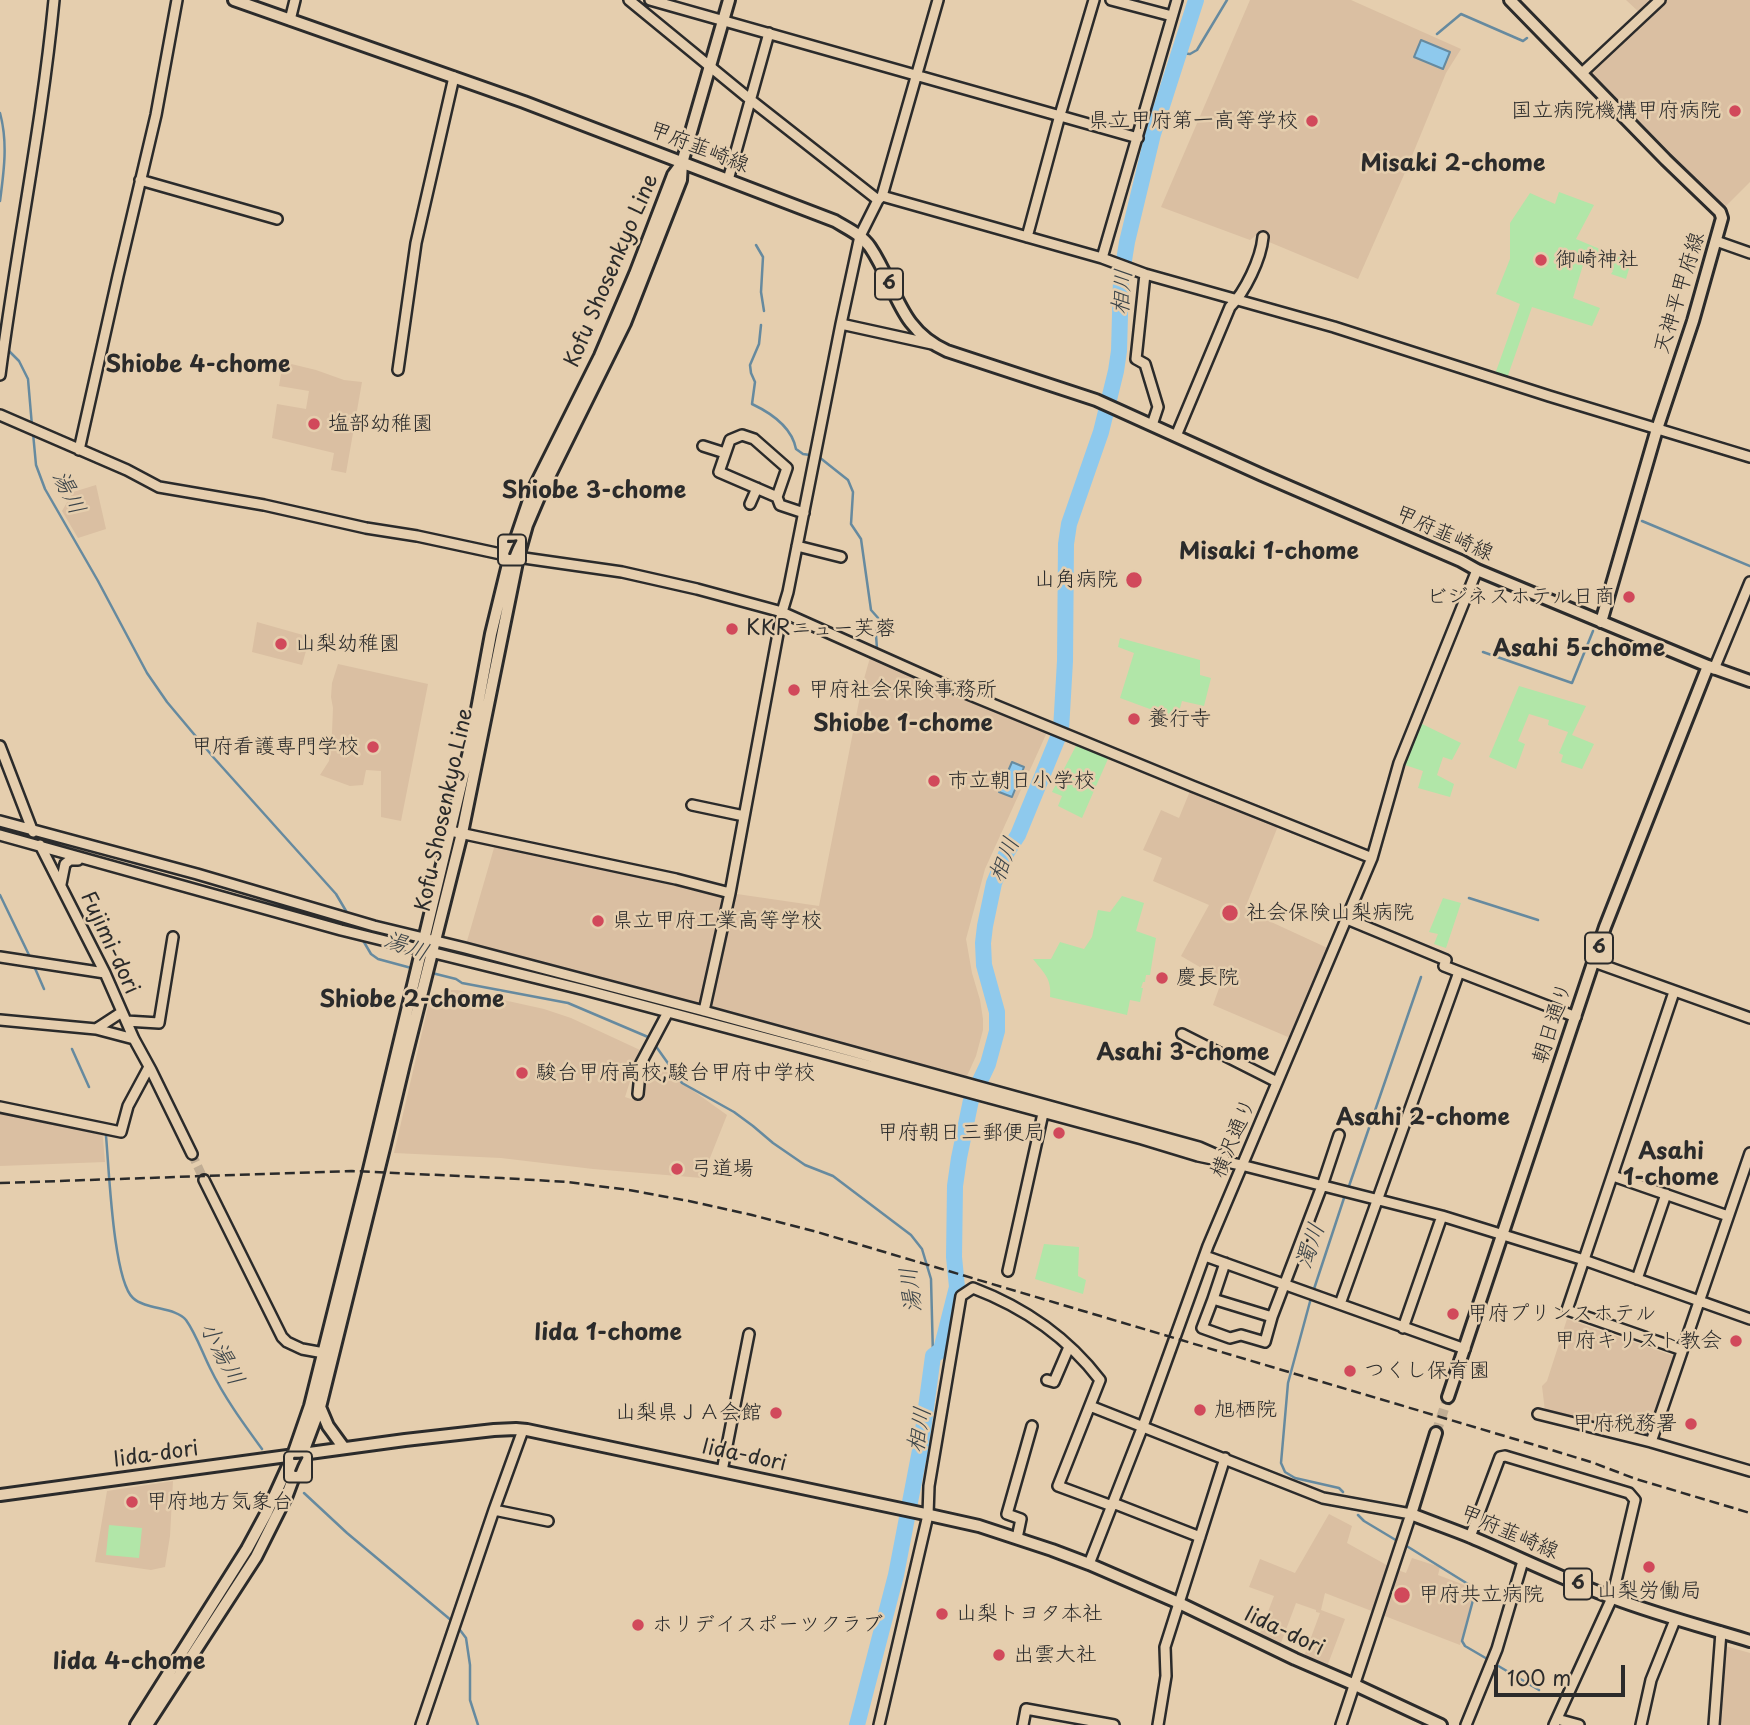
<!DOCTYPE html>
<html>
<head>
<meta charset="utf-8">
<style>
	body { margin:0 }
	#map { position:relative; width:1750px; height:1725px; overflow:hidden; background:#e5ceae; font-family:"Playpen Sans",sans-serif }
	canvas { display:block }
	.scale { position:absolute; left:1494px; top:1665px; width:131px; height:32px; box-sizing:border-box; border:4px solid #2b2b2b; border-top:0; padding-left:9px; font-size:21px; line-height:24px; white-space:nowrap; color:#2b2b2b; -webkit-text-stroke:5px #e5ceae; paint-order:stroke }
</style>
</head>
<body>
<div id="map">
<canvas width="1750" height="1725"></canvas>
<div class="scale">100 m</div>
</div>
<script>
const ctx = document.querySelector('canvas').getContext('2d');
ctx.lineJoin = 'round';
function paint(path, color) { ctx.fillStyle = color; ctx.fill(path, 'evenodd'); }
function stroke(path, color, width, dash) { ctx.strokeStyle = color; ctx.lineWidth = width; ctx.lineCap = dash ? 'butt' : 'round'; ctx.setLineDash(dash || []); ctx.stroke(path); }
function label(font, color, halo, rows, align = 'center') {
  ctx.font = font + ' "Playpen Sans","Klee One",sans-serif'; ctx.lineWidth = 5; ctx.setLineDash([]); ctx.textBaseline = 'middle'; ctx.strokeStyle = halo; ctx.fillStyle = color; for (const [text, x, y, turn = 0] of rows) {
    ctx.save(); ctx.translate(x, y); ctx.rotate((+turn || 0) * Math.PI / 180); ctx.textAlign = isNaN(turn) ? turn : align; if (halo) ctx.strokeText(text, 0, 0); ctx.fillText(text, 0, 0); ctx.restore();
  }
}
paint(new Path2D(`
	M1250,0H1351L1461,49L1446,73L1407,168L1358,279L1269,242L1266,238L1257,235L1250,240L1161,207Z
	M1626,0H1750V182L1720,212L1582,73L1640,13Z
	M283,362L316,370L344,380L362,382L346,473L331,470L334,453L272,438L277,404L306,409L309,391L279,386Z
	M96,485L106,529L78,538L62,511L73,492Z
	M257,622L310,637L302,665L252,652Z
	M871,654L1048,730L985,869L966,939L972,973L980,1000L983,1019V1030L976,1056L967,1076L704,1011L465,948L496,841L730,893L819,906L862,686Z
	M338,664L428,684L401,821L381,817V771L366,770L363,785L350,786L320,775L329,761L332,733L333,708L331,697L332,683Z
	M1192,786L1280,821L1246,906L1254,910L1256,915L1334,951L1295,1040L1213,1005L1222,980L1181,956L1209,905L1153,881L1162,858L1143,850L1161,810L1179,818Z
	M443,990H458L544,1009L571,1018L640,1050L625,1097L634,1100L656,1064L727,1115L702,1178L593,1169L501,1158L394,1153L429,1002Z
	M0,1107L102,1128L105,1162L0,1166Z
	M1567,1319L1677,1357L1651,1435L1545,1411L1542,1386L1547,1381Z
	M173,1481L170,1536L165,1567L151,1570L95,1562L107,1491Z
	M1329,1514L1352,1526L1347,1543L1392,1568L1406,1573L1412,1558L1440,1567L1438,1575L1475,1589L1460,1645L1325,1593L1321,1610L1345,1619L1325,1672L1302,1662L1320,1613L1316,1612V1610L1296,1603L1278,1651L1257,1641L1274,1596L1249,1587L1260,1559L1295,1573Z
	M1722,1645L1750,1653V1725H1717Z`), '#dabfa2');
paint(new Path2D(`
	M1559,192L1594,205L1576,239L1631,262L1626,279L1611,274L1613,271L1609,269L1610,265L1604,263L1603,265L1595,263L1594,268L1583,265L1573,298L1600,308L1592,326L1532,307L1506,381L1494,377L1520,304L1496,294L1510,259V223L1530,193L1555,204Z
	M1120,638L1200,660V675L1211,678L1204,706L1182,701L1177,719L1120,698L1134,653L1118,647Z
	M1519,686L1586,706L1572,735L1594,744L1582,769L1561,762L1563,755L1559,753L1568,732L1548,725L1549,720L1529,714L1518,741L1525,744L1516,769L1489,757Z
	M1416,721L1461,743L1452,760L1443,757L1437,775L1454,784L1450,797L1418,788L1423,771L1399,763Z
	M1079,740L1111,752L1082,818L1058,806L1062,796L1052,792Z
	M1122,896L1144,903L1136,931L1156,938L1150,975H1146L1145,982H1143L1141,988H1143L1140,1002L1130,1000L1127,1015L1050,997C1052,979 1044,973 1033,959H1051L1060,942L1084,949L1092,937L1098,910L1110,912Z
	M1443,898L1461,903L1446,948L1434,944L1438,934L1429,932Z
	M1044,1244L1079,1247L1078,1276L1086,1280L1083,1294L1035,1279Z
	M109,1525L142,1528L139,1558L106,1555Z`), '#b1e6a8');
const water = new Path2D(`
	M1421,40L1450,52L1443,69L1414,57Z
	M1012,762L1024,767L1012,797L999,792Z`);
paint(water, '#8ec9ed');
stroke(water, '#668a9f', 2);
stroke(new Path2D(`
	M1437,34L1461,14L1523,41L1527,38
	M1180,53L1190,54L1197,50L1227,0
	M0,113C8,142 4,171 0,201
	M756,245L763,257L761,292L764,311
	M761,325L759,344L750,365L751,373L755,382L752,404C771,413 792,428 796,449L803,454L810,455
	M7,349L19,361L28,379L32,426
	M33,433L36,465L45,489L98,581L147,673L167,702L214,758L336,894L349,916
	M819,457L848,480L853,492L851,524L861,539L871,610L879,619L876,635L877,649
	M1642,521L1750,566
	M1483,652L1572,683L1593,631
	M0,895L29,955
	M1469,898L1538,920
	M361,937L371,954L378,959L415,969
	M34,966L44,989
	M432,973L456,979L462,983L568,1003L648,1037L651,1040
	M655,1045L682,1083L734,1112L753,1126L773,1143L805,1165L833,1176L911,1235L922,1249L931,1279L933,1356
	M72,1049L89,1087
	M106,1136C109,1167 113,1280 133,1298C146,1310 176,1307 186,1320C196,1334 202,1352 210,1368C224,1397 243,1423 262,1449
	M1348,1189L1421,977
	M1313,1292L1345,1195
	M1311,1298L1288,1383L1281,1463L1285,1472L1295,1478L1339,1488L1343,1492
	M304,1493L347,1533L452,1621
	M1358,1515L1364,1521L1399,1542
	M1405,1545L1476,1589L1462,1641L1465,1646L1489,1660
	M457,1626L466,1638L470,1665V1700L478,1725
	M1495,1664L1539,1690`), '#668a9f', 2.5);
stroke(new Path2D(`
	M857,1725L896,1575L921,1445L933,1356L941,1350L957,1287L954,1257L955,1186L959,1158L971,1100L988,1064L997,1031V1012L984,965L983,943L985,926L994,883L1007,852L1018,835L1061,730L1065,661L1066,544L1069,524L1101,432L1116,371L1119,351L1121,279L1127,242L1153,134L1196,0`), '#8ec9ed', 16);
stroke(new Path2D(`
	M192,1154L204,1180`), '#c0ad94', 9, [9, 4.5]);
stroke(new Path2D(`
	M1436,1433L1448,1397`), '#c0ad94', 10, [10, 5]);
const minor = new Path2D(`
	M629,0L752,101L878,200
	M650,0L1138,138
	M1111,0L1172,16
	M290,20L295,0
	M1582,73L1660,0
	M140,180L277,219
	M728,180L769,33
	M882,196L1102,258L1145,274L1334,327L1549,396L1750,457
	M1027,237L1060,115L1094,0
	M1716,241L1750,253
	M1102,258L1177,0
	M1145,274L1136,359L1145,364L1158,407L1152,425
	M841,324L932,344
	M398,370L416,243L454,77
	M0,375C16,250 42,126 54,0
	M0,415L127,470L159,487L264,505L366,528L417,536L510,556L622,572L697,589L782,612L941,683L1192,786L1372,858
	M1176,436L1230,307C1245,292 1261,259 1263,237
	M703,446L725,453
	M79,450L118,276L156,115L177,0
	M777,497L787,468L754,439L742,435L730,440L719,472L777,497L780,505L804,513
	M750,504L757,488
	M797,546L841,557
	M1714,669L1750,582
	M0,746L33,832
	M692,805L744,816
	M0,821L197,874L374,926L465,948L704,1011L1199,1147L1224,1158
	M455,832L676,879L730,893
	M0,835L341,930L585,990L830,1055L1142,1139L1198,1156L1241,1165L1442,1216L1584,1260L1750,1319
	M40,845L105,973L134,1039L151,1070L192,1154
	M61,884L65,864L70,860H78
	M1347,919L1446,960L1444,966L1576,1017
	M0,957L105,973
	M1594,962L1750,1018
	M1674,992L1567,1310L1682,1350
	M704,1011L730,893L782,612L788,592L841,324L860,236L878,200L882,196L938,0
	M0,1020L96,1029L134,1039
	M126,1021L159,1023L173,937
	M96,1029L122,1012
	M1182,1034L1277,1082
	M638,1094L641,1063L668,1012
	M0,1107L121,1132L128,1106L149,1067
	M1613,1176L1728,1216
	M204,1180L282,1337L287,1342L302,1349L324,1353L327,1355
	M1205,1256L1465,1349
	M1225,1263L1213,1299L1272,1317
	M1008,1271L1044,1109
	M1637,1279L1666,1194
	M1213,1299L1202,1328L1230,1338L1241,1335L1265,1342L1272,1317L1322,1186L1339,1135
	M1340,1304L1459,972
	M1403,1328L1442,1216
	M1047,1380L1054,1382L1069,1347
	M1090,1406L1323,1498L1411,1514L1341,1725
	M1538,1414L1651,1442L1750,1471
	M1651,1442L1750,1153
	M722,1471L749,1334
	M1113,1503L1200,1537
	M494,1510L548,1521
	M1470,1537L1500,1457L1505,1456L1629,1493L1635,1500L1612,1598L1554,1725
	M1017,1538L1021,1519L1007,1514L1032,1426
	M1089,1564L1143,1426L1208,1246L1372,858L1399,763L1477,570
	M1557,1719L1579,1725
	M421,1725L494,1510L523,1430
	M879,1725L928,1515L929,1486L961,1296L973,1288C1023,1307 1068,1338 1100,1380L1058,1486L1112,1506
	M1023,1725L1026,1709L1114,1725
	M1158,1725L1166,1676L1165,1647L1225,1458
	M1466,1725L1497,1649L1523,1561
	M1641,1725L1651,1680L1675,1620
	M1714,1725L1721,1632`);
const major = new Path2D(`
	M234,0L524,102L835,221C848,229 862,235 870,247C897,287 898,329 947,351L1096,400L1262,475L1461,561L1477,570L1708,666L1750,681
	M1510,0L1666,160L1720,212L1722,218L1693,321L1657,429L1601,622
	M1448,1397L1605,927L1708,666
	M320,1407L328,1426L344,1448
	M1436,1433L1411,1514C1431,1522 1451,1529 1471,1537C1518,1557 1565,1580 1613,1598C1658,1615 1704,1627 1750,1641
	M0,1495L405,1440L494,1430L516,1429L527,1430L925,1514L979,1526L1052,1550L1089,1564L1179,1603L1295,1659L1353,1684L1441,1725
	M136,1725L247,1549L267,1512L293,1455L310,1406L367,1178L470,747L491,634L510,556L531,494L600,356L635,274L673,175L682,163
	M147,1725L256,1557L287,1495L320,1407L385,1144L404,1064L462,833L518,557L527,525L539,497L625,323L681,180L682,163L729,0`);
stroke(minor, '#2b2b2b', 14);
stroke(major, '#2b2b2b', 16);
stroke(minor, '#e5ceae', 9);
stroke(major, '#e5ceae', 10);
stroke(new Path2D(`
	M0,1183L352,1171L502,1178L567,1182L629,1190L689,1201L752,1215L817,1232L1545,1448L1591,1462L1636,1479L1750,1513`), '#2b2b2b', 2.5, [10, 5]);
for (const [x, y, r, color] of [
	[1735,111,7,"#d1495b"],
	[1312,121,7,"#d1495b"],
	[1541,260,7,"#d1495b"],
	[314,424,7,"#d1495b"],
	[1134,580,9,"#d1495b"],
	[1629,597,7,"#d1495b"],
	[732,629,7,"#d1495b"],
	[281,644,7,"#d1495b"],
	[794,690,7,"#d1495b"],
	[1134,719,7,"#d1495b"],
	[373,747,7,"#d1495b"],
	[934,781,7,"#d1495b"],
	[1230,913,9,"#d1495b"],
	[598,921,7,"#d1495b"],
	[1162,978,7,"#d1495b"],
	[522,1073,7,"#d1495b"],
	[1059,1133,7,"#d1495b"],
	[677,1169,7,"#d1495b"],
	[1453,1314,7,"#d1495b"],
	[1736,1341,7,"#d1495b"],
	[1350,1371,7,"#d1495b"],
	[1200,1410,7,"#d1495b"],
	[776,1413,7,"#d1495b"],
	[1691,1424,7,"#d1495b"],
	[132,1502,7,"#d1495b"],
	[1649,1567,7,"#d1495b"],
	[1402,1595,9,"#d1495b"],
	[942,1614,7,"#d1495b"],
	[638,1625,7,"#d1495b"],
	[999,1655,7,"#d1495b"]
]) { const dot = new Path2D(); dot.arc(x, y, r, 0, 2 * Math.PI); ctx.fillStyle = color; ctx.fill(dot); stroke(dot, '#e5ceae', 2.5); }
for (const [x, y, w] of [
	[889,284,28],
	[512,550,28],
	[1599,948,28],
	[298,1467,28],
	[1578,1584,28]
]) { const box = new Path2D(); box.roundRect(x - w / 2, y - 15.5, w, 31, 5); ctx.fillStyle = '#e5ceae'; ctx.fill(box); stroke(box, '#2b2b2b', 2); }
label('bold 19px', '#2b2b2b', null, [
	["6",889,284],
	["7",512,550],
	["6",1599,948],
	["7",298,1467],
	["6",1578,1584]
]);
label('21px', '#2b2b2b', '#e5ceae', [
	["国立病院機構甲府病院",1721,111,"right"],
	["県立甲府第一高等学校",1298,121,"right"],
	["御崎神社",1555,260],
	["塩部幼稚園",328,424],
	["山角病院",1118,580,"right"],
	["ビジネスホテル日商",1615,597,"right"],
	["KKRニュー芙蓉",746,629],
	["山梨幼稚園",295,644],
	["甲府社会保険事務所",808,690],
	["養行寺",1148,719],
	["甲府看護専門学校",359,747,"right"],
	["市立朝日小学校",948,781],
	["社会保険山梨病院",1246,913],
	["県立甲府工業高等学校",612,921],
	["慶長院",1176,978],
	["駿台甲府高校;駿台甲府中学校",536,1073],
	["甲府朝日三郵便局",1045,1133,"right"],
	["弓道場",691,1169],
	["甲府プリンスホテル",1467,1314],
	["甲府キリスト教会",1722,1341,"right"],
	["つくし保育園",1364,1371],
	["旭栖院",1214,1410],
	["山梨県ＪＡ会館",762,1413,"right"],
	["甲府税務署",1677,1424,"right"],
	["甲府地方気象台",146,1502],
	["山梨労働局",1649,1591,"center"],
	["甲府共立病院",1418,1595],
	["山梨トヨタ本社",956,1614],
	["ホリデイスポーツクラブ",652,1625],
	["出雲大社",1013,1655]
], 'left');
label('21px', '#2b2b2b', '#e5ceae', [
	["甲府韮崎線",699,148,21],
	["Kofu Shosenkyo Line",612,271,-67],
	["天神平甲府線",1680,293,-73],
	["甲府韮崎線",1444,534,24],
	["Kofu Shosenkyo Line",445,810,-78],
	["Fujimi-dori",109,943,65],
	["朝日通り",1553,1023,-72],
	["横沢通り",1234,1138,-67],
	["Iida-dori",156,1455,-8],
	["Iida-dori",744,1456,12],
	["甲府韮崎線",1509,1533,23],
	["Iida-dori",1284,1632,25]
]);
label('bold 23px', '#2b2b2b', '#e5ceae', [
	["Misaki 2-chome",1453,165],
	["Shiobe 4-chome",198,366],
	["Shiobe 3-chome",594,492],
	["Misaki 1-chome",1269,553],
	["Asahi 5-chome",1579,650],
	["Shiobe 1-chome",903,725],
	["Shiobe 2-chome",412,1001],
	["Asahi 3-chome",1183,1054],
	["Asahi 2-chome",1423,1119],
	["Asahi",1671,1153],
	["1-chome",1671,1179],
	["Iida 1-chome",608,1334],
	["Iida 4-chome",129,1663]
]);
label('italic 23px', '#3a4348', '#e5ceae', [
	["相川",1123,292,-85],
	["湯川",68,493,64],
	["相川",1005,860,-68],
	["湯川",406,947,20],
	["濁川",1311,1246,-71],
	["湯川",912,1290,-97],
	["小湯川",221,1354,62],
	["相川",920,1430,-80]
]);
</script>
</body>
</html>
